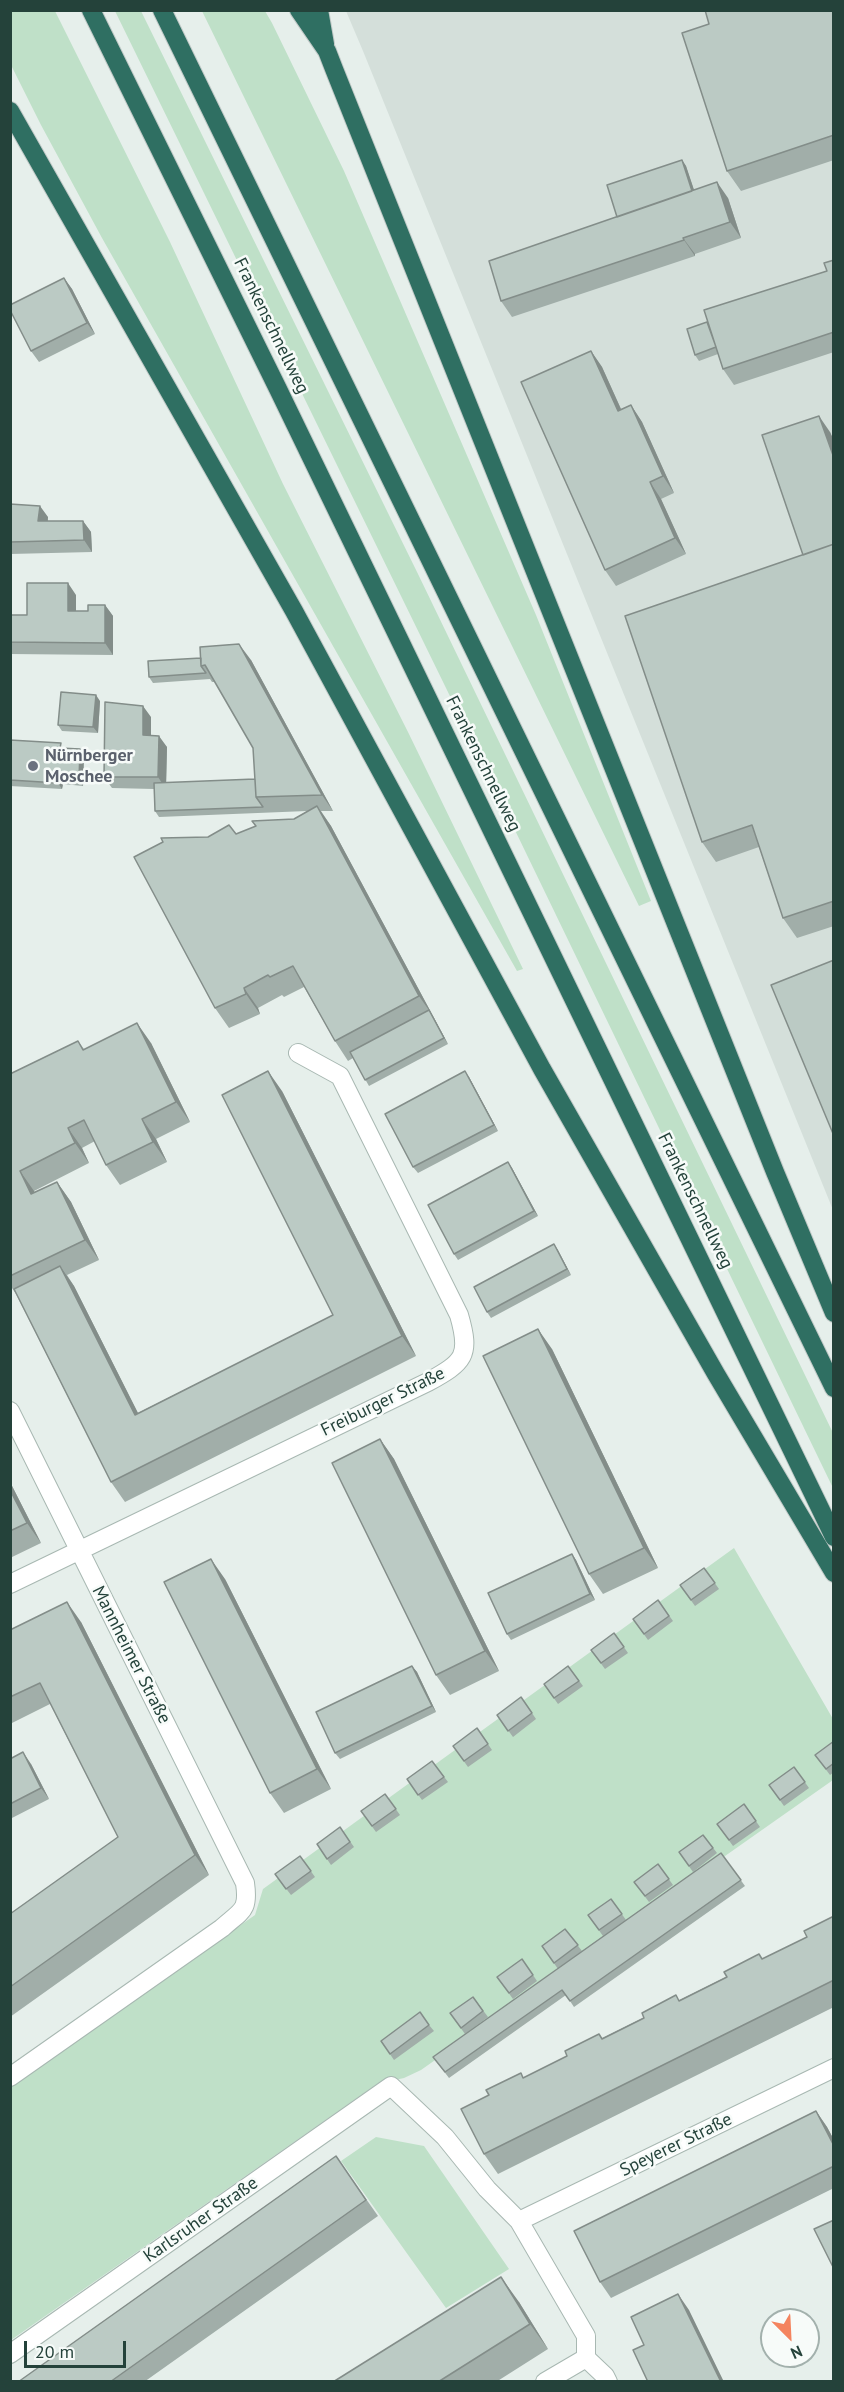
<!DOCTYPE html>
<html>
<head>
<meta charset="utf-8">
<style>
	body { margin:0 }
	#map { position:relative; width:844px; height:2392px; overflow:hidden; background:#e6efeb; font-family:"PT Sans",sans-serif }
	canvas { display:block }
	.frame { position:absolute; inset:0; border:12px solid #24423a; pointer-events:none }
	.north { position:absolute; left:760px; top:2308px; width:60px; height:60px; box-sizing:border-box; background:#f7fbf9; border:2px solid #a3b1ad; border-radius:50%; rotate:156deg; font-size:16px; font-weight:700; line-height:24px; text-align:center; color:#24423a }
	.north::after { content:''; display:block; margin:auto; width:21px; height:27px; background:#f4845f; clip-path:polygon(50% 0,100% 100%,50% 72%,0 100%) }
	.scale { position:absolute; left:24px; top:2341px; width:102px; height:27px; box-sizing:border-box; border:3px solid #24423a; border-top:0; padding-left:8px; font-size:18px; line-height:21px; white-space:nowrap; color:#24423a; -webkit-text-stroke:4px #f7fbf9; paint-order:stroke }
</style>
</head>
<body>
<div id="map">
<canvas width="844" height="2392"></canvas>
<div class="frame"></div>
<div class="north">N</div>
<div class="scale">20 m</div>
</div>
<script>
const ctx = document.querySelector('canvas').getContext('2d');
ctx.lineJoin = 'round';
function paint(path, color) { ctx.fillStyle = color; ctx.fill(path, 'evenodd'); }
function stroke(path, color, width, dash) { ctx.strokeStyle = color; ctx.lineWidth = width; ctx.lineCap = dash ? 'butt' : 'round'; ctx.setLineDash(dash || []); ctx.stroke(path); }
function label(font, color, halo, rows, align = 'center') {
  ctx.font = font + ' "PT Sans",sans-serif'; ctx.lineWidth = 5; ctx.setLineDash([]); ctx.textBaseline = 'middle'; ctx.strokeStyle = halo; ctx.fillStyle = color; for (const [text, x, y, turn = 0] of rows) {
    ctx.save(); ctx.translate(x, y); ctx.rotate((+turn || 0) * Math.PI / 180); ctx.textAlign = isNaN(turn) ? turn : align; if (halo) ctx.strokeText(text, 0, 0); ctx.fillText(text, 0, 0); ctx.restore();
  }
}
paint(new Path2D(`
	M346,11H833V1210L363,51Z`), '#d4dfda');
paint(new Path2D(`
	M11,10L55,11L170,242L283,484L408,732L523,969L517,971L102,238L41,125L11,65Z
	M115,11H141L418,574L833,1433V1488L468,733Z
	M202,11H265L272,23L344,171L536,615L651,901L639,906Z
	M734,1548L833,1719V1780L421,2070L404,2078L377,2084L11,2340V2086L255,1915L263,1889Z
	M376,2137L424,2146L509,2269L446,2308L341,2161Z`), '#bfe0c8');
const minor = new Path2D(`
	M10,1411L245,1883C249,1911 242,1910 222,1928L10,2077
	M10,1584L428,1382C464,1362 471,1356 459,1315L340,1076L298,1053
	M519,2221L834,2068
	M10,2354L391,2086L445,2137L487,2189L519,2221L586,2336V2358L605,2376L608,2382
	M545,2382L586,2358`);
const highway = new Path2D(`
	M91,10L278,389L834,1537
	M162,10L834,1388
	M299,10L327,51L334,69L775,1172L834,1313
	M319,10L325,44
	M10,111L294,611L542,1069L716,1374L834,1573`);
stroke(minor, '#a8b8b2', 20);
stroke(highway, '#c2cac8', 20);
stroke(minor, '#fff', 18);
stroke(highway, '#2f6f62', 18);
paint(new Path2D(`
	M834,10V160L741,191L727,171L709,24Z
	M682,160L686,166L694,190L728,198L741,238L695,254V256L512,317L501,301L617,217Z
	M834,260V352L734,385L723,369L718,354L699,361L695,355L707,322L827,271Z
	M64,278L72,289L95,334L39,362L31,351Z
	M591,351L602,367L621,409L631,405L642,422L674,493L661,499L686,554L616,586L605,570Z
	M830,432L834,441V926L797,938L783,918L759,847L716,862L702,842L803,555Z
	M10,504L48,517V521H83L91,532L92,552L10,554Z
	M76,595V611H88L105,605L113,616V655L10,654V615H27Z
	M251,660L333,811H321L331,826L448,1044L369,1086L353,1058L348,1061L335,1041L304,987L284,997L282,995L258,1008L260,1014L229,1028L215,1008L208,837L236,834L294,819L307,811L159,817L155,811L154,789L112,788L104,777L151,717V736L167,747L166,783L255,779L253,748L215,682H212L210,679L153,683L149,677L148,661Z
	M100,701L98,733L62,731L58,725Z
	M10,740L65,748L80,749L84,755L83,786L63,784L62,789L10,786Z
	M78,1041L84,1049L151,1043L190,1122L156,1139L167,1162L120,1185L106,1165L95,1141L82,1148L89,1163L34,1191L35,1193L57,1182L71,1202L99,1260L67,1275L74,1286L138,1413L333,1315L282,1091L416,1356L125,1502L111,1482L16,1294L10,1285V1074Z
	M469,1077L498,1131L418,1173L413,1167Z
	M508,1162L512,1168L538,1216L458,1260L454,1254Z
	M554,1244L571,1275L491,1318L487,1312Z
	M552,1349L658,1568L603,1594L589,1574Z
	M380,1439L394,1459L499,1671L450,1695L436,1675Z
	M10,1482L41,1543L10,1558Z
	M572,1554L576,1560L595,1600L511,1640L507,1634Z
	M704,1568L719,1589L695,1606L680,1585Z
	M225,1579L331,1789L284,1813L270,1793Z
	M658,1600L673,1621L648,1640L633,1619Z
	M81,1622L209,1875L10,2017V1914L118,1837L50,1704L10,1724V1630Z
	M614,1633L628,1653L605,1669L591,1650Z
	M412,1666L417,1672L436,1712L340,1759L335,1753Z
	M568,1666L583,1686L558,1704L544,1684Z
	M521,1697L536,1719L513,1737L497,1715Z
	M477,1728L492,1750L468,1767L453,1746Z
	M834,1741V1772L830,1775L815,1755Z
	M10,1759L31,1764L49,1799L10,1819Z
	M432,1761L448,1782L422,1800L407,1779Z
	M794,1767L809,1788L784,1806L769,1785Z
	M385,1794L400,1815L376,1832L361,1811Z
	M744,1804L760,1827L733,1846L717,1824Z
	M340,1827L354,1847L331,1865L317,1844Z
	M703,1835L717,1853L693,1872L679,1852Z
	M721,1853L745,1886L574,2007L566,1995L449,2078L433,2057L558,1969L542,1946L565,1929L582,1951L603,1936L588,1915L611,1899L626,1920Z
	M300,1856L315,1877L291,1895L275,1874Z
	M658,1864L673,1885L649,1902L634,1882Z
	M834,1916V2007L498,2174L484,2154L524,2078L567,2056L599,2034L602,2038L807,1937Z
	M522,1959L537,1981L513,1999L497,1977Z
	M473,1997L488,2017L465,2034L450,2013Z
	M429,2025L434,2031L394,2060L381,2041Z
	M816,2111L827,2127L834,2140V2188L611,2298L600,2282Z
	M336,2156L378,2216L144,2382H18Z
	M519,2302L548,2349L496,2382H333Z`), '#a1aea9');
paint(new Path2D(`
	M682,160L686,166L700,208L696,202Z
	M717,182L728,198L741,238L730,222Z
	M683,238L695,254V256L684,240Z
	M64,278L72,289L95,334L87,323Z
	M591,351L602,367L629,427L618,411Z
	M631,405L642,422L674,493L663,476Z
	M819,416L830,432L834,441V458Z
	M650,482L661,499L686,554L675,538Z
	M40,506L48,517L46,533L38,521Z
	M83,521L91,532L92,552L84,540Z
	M68,583L76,595V622L68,611Z
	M105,605L113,616V655L105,643Z
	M239,644L251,660L333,811L322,795Z
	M96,695L100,701L98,733L93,727Z
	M143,706L151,717V747L143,735Z
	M159,736L167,747L166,789L158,777Z
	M80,749L84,755L83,786L79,780Z
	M58,778L63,784L62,789L58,783Z
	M317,806L331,826L433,1016L419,996Z
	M244,988L258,1008L260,1014L246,994Z
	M429,1010L433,1016L448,1044L444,1038Z
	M137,1023L151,1043L190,1122L176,1102Z
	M268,1071L282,1091L416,1356L402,1336Z
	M465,1071L469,1077L498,1131L494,1125Z
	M142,1119L156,1139L167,1162L153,1142Z
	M68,1128L82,1148L89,1163L75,1143Z
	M508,1162L512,1168L538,1216L534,1211Z
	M20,1171L34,1191L45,1214L31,1194Z
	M57,1182L71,1202L99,1260L85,1240Z
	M554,1244L558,1250L571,1275L567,1269Z
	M60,1266L74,1286L149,1435L135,1415Z
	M538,1329L552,1349L658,1568L644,1548Z
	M380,1439L394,1459L499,1671L485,1651Z
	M10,1482L41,1543L27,1523L10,1490Z
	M572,1554L576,1560L595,1600L590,1594Z
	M211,1559L225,1579L331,1789L317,1769Z
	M67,1602L81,1622L209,1875L195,1855Z
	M412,1666L417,1672L436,1712L432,1706Z
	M23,1752L31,1764L49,1799L41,1788Z
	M816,2111L827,2127L834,2140V2146Z
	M501,2277L519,2302L548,2349L530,2324Z
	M678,2294L689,2310L724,2382H721Z`), '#838d89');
const building = new Path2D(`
	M705,10H834V135L727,171L682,33L709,24Z
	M682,160L692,191L617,217L607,185Z
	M717,182L730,222L683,238L684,240L501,301L489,261Z
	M834,260V332L723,369L704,310L827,271L824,263Z
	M64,278L87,323L31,351L10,310V305Z
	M707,322L716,347L695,355L687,329Z
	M591,351L618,411L631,405L663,476L650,482L675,538L605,570L521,382Z
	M819,416L834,458V544L803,555L762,435Z
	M10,504L40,506L38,521H83L84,540L10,542Z
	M834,544V901L783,918L752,825L702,842L625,616Z
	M27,583H68V611H88V605H105V643L10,642V615H27Z
	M239,644L322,795L256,797L253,748L205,665L201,666L200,647Z
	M201,658V666L206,673L149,677L148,661Z
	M61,692L96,695L93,727L58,725Z
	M105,702L143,706V735L159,736L158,777H104Z
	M10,740L61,743L60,748L80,749L79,780L58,778V783L10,780Z
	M255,779L256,797L263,807L155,811L154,783Z
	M317,806L419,996L335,1041L293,966L270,977L268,975L244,988L246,994L215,1008L134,857L163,842L161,838L208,837L229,825L236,834L256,826L252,821L294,819Z
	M834,960V1136L771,985Z
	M429,1010L444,1038L365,1080L350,1052Z
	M137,1023L176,1102L142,1119L153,1142L106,1165L84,1120L68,1128L75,1143L20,1171L31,1194L57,1182L85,1240L10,1276V1074L78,1041L83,1050Z
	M268,1071L402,1336L111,1482L14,1289L60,1266L135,1415L333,1315L222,1095Z
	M465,1071L494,1125L413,1167L385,1114Z
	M508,1162L534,1211L454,1254L428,1205Z
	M554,1244L567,1269L487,1312L474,1287Z
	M538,1329L644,1548L589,1574L483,1356Z
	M380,1439L485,1651L436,1675L332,1463Z
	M10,1490L27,1523L10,1531Z
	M572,1554L590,1594L507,1634L488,1593Z
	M211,1559L317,1769L270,1793L164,1582Z
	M704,1568L715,1583L691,1600L680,1585Z
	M658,1600L669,1616L644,1634L633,1619Z
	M67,1602L195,1855L10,1987V1914L118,1837L40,1683L10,1697V1630Z
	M614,1633L624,1647L601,1663L591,1650Z
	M412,1666L432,1706L335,1753L316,1712Z
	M568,1666L579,1681L554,1698L544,1684Z
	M521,1697L532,1713L508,1731L497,1715Z
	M477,1728L488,1744L464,1761L453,1746Z
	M834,1741V1763L826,1769L815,1755Z
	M23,1752L41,1788L10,1804V1759Z
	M432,1761L444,1777L418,1795L407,1779Z
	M794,1767L805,1782L780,1800L769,1785Z
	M385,1794L396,1809L372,1826L361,1811Z
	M744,1804L756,1821L729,1840L717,1824Z
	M340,1827L350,1842L327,1859L317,1844Z
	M703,1835L713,1848L689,1866L679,1852Z
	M721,1853L741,1880L570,2001L562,1990L445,2072L433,2057Z
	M300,1856L311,1871L286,1889L275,1874Z
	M658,1864L669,1879L645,1896L634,1882Z
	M611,1899L622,1914L599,1930L588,1915Z
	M834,1916V1980L484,2154L461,2109L489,2095L486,2090L521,2073L523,2078L567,2056L565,2051L599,2034L602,2039L644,2018L642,2013L676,1995L679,2001L727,1977L724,1972L759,1954L762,1959L807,1937L804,1931Z
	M565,1929L578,1945L554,1963L542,1946Z
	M522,1959L533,1975L509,1993L497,1977Z
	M473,1997L483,2011L461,2028L450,2013Z
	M420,2012L429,2025L390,2054L381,2041Z
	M816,2111L834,2146V2166L600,2282L574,2231Z
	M336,2156L366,2200L110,2382H18Z
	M834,2220V2269L814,2229Z
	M501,2277L530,2324L438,2382H333Z
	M678,2294L721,2382H662V2381L648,2382L633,2350L644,2345L631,2317Z`);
paint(building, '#bbcac4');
stroke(building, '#838d89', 1.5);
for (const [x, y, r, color] of [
	[33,766,6,"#6b7280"]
]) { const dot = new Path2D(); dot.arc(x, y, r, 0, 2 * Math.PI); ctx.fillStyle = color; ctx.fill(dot); stroke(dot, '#f7fbf9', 2); }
label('18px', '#24423a', '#f7fbf9', [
	["Frankenschnellweg",271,326,64],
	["Frankenschnellweg",483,764,64],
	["Frankenschnellweg",695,1201,64],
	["Freiburger Straße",383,1402,-26],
	["Mannheimer Straße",131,1655,63],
	["Speyerer Straße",676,2145,-26],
	["Karlsruher Straße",201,2220,-35]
]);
label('bold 18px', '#5b616d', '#f7fbf9', [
	["Nürnberger",45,756],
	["Moschee",45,777]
], 'left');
</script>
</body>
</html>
